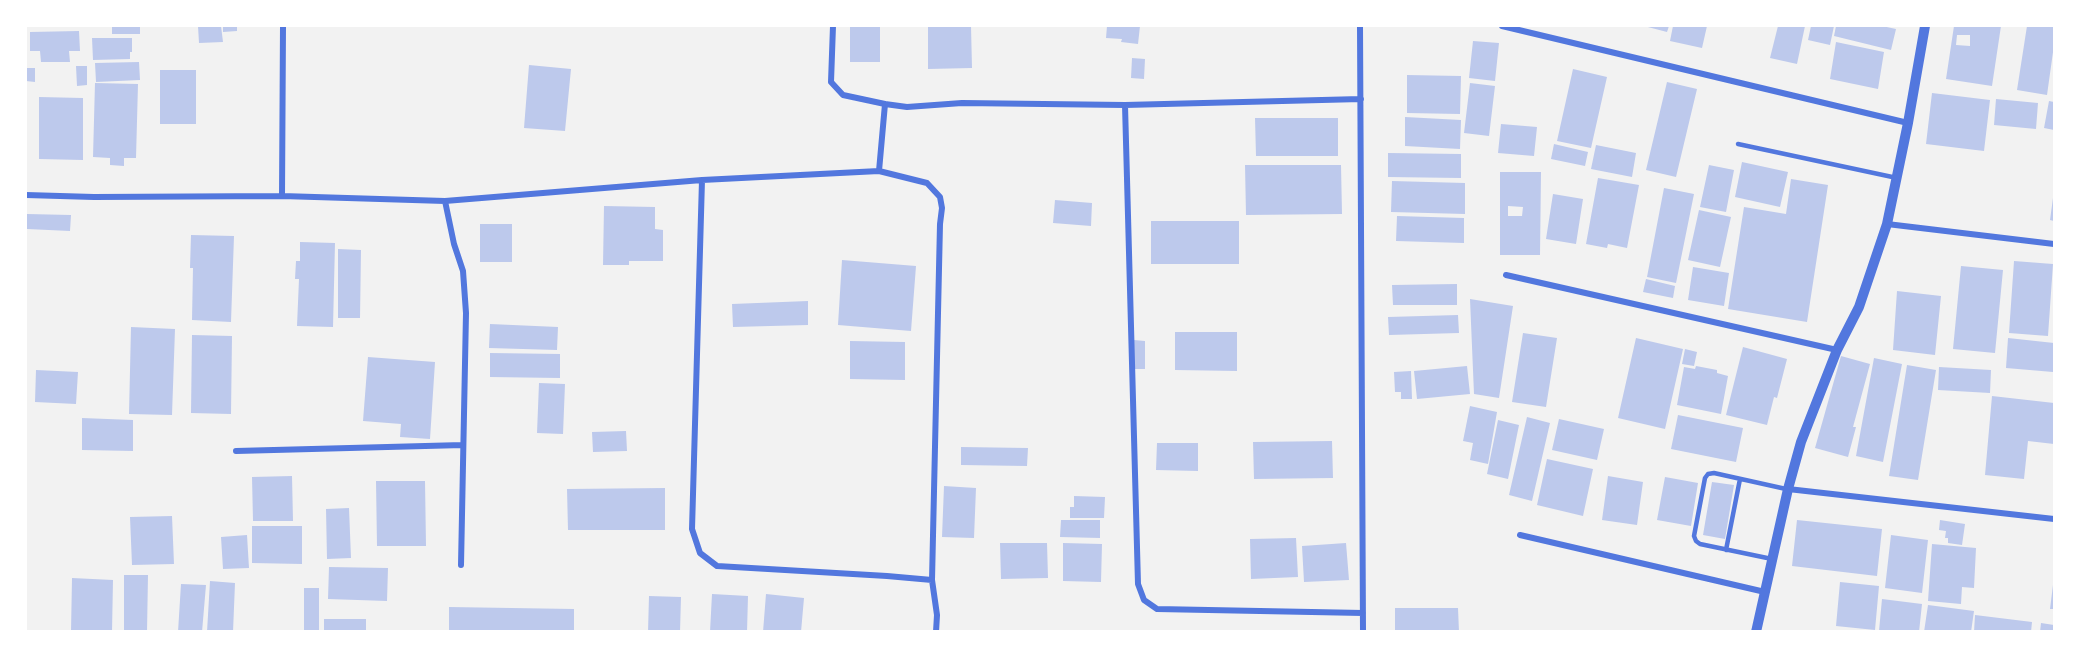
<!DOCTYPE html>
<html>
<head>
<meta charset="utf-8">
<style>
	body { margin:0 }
	#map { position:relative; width:2080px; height:657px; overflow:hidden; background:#f2f2f2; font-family:Lato,sans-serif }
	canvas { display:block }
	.frame { position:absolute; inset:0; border:27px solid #fff; pointer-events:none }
</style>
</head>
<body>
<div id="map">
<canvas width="2080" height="657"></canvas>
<div class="frame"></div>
</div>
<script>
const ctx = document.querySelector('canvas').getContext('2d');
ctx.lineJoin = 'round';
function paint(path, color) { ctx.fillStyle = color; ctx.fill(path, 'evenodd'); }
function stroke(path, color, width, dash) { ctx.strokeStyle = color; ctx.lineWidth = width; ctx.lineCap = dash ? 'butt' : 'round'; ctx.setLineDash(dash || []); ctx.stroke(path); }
paint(new Path2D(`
	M112,26H140V34H112Z
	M198,26H221L223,42L199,43Z
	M223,26H237V31L223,32Z
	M850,26H880V62H850Z
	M928,26H971L972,68L928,69Z
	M1107,26H1140L1138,44L1121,42L1122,39L1106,38Z
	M1644,26H1669L1667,32Z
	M1673,26H1707L1702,48L1670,41Z
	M1778,26H1805L1797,64L1770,58Z
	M1811,26H1834L1830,45L1808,40Z
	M1836,26H1882L1896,29L1891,50L1834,36Z
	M1954,26H2001L1992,86L1946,79ZM1957,35H1970V46L1956,45Z
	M2027,26H2054V45L2047,95L2017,90Z
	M79,31L80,51H69L70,62H41L40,51H30V32Z
	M92,38H132V52H130V59L93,60Z
	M1473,41L1499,43L1495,81L1469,78Z
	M1836,42L1884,52L1878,89L1830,79Z
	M1132,58L1145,59L1144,79L1131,78Z
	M139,62L140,80L96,82L95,63Z
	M529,65L571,69L565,131L524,128Z
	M76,66H87V85L77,86Z
	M26,68H35V82L26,81Z
	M1573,69L1607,77L1591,148L1557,141Z
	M160,70H196V124H160Z
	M1407,75L1461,76L1460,114L1407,113Z
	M1667,82L1697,89L1676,177L1646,170Z
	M95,83L138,84L136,158H124V166L110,165V158L93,157Z
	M1470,83L1495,86L1489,136L1464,133Z
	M1932,93L1990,100L1984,151L1926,144Z
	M39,97L83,98V160L39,159Z
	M1996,99L2038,103L2036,129L1994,125Z
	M2049,101L2054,102V130L2044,128Z
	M1405,117L1461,120L1460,149L1405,146Z
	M1255,118H1338V156H1256Z
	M1501,124L1537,127L1534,156L1498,153Z
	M1554,144L1588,152L1585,166L1551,159Z
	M1596,145L1636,153L1632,177L1591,169Z
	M1388,153L1461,154V178L1388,177Z
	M1742,162L1788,172L1780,207L1735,197Z
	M1245,165H1341L1342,214L1246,215Z
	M1709,165L1734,170L1726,212L1700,207Z
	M1500,172H1541L1540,255H1500ZM1508,206L1523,207L1522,216H1508Z
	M1598,178L1639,185L1627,248L1608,244L1607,248L1586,244Z
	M1791,179L1828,185L1807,322L1728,309L1744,207L1786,214Z
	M1392,181L1465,183V214L1391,212Z
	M1664,188L1694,194L1676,283L1647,277Z
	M1553,194L1583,199L1576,244L1546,239Z
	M2053,198H2054V221L2050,220Z
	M1055,200L1092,203L1091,226L1053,223Z
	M604,206L655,207V229L663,230V261H629V265H603Z
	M1699,210L1731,217L1720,267L1688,260Z
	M27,214L71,215L70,231L27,229Z
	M1397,216L1464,218V243L1396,241Z
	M1151,221H1239V264H1151Z
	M480,224H512V262H480Z
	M191,235L234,236L231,322L192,320L193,268H190Z
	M300,242L335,243L333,327L297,326L299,279H295L296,261H300Z
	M338,249L361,250L360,318H338Z
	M842,260L916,266L911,331L838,325Z
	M2014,261L2053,264L2048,336L2009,333Z
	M1961,266L2003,270L1995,353L1953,349Z
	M1693,267L1729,273L1724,306L1688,300Z
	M1646,279L1675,286L1673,298L1643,292Z
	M1457,284V305H1393L1392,285Z
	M1897,291L1941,296L1935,355L1893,350Z
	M1470,299L1513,306L1499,398L1474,394Z
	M808,301V325L733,327L732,304Z
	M1458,315L1459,333L1389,335L1388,317Z
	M490,324L558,327L557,350L489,348Z
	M131,327L175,329L172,415L129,414Z
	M1175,332H1237V371L1175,370Z
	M1523,333L1557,338L1546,407L1512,402Z
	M192,335L232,336L231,414L191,413Z
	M1636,338L1683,349L1665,429L1618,418Z
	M2008,338L2054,343L2053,372L2006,368Z
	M1134,340L1145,341V369H1134Z
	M850,341L905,342V380L850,379Z
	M1743,347L1787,359L1777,398L1774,397L1767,425L1726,415Z
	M1685,349L1697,352L1694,366L1682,364Z
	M490,353L560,354V378L490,377Z
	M1841,356L1870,364L1853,427H1856L1848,457L1815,448Z
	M368,357L435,362L430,439L400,437L401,424L363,421Z
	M1874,358L1902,364L1883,462L1856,456Z
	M1907,365L1936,370L1918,480L1889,476Z
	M1467,366L1470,394L1417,399L1414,371Z
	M1696,366L1717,370V373L1728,376L1721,414L1677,405L1684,367L1695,369Z
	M1939,367L1991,370L1990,393L1938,390Z
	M36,370L78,372L76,404L35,402Z
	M1411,371L1412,399H1401V392H1395L1394,372Z
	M539,383L565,384L563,434L537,433Z
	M1992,396L2054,403V444L2028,441L2024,479L1985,475Z
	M1470,406L1497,412L1488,464L1470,460L1473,443L1463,441Z
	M1678,415L1743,428L1736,462L1671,449Z
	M1527,417L1550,423L1532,501L1509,495Z
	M82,418L133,420V451L82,450Z
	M1559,419L1604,429L1597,460L1552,450Z
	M1498,420L1519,425L1508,479L1487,474Z
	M626,431L627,451L593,452L592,432Z
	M1332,441L1333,478L1254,479L1253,442Z
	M1157,443H1198V471L1156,470Z
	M961,447L1028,448L1027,466L961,465Z
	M1547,459L1593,469L1583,516L1537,505Z
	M292,476L293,521H253L252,477Z
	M1608,476L1643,482L1637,525L1602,520Z
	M1665,477L1698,483L1691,526L1657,520Z
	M376,481H425L426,546H377Z
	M1712,482L1734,485L1725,539L1703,535Z
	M944,486L976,488L974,538L942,537Z
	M665,488V530H568L567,489Z
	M1074,496L1105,497L1104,518H1070V507H1074Z
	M349,508L351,558L327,559L326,509Z
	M172,516L174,564L132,565L130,517Z
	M1061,520H1100V538L1060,537Z
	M1797,520L1882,529L1877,576L1792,566Z
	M1940,520L1965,524L1962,545L1948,543V538H1945L1946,531L1939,530Z
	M252,526H302V564L252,563Z
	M247,535L249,568L223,569L221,537Z
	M1891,535L1928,540L1922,593L1885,588Z
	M1296,538L1298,577L1251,579L1250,539Z
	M1000,543H1047L1048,578L1001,579Z
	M1063,543L1102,544L1101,582L1063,581Z
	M1346,543L1349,580L1304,582L1302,546Z
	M1932,544L1976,548L1974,588L1962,587L1961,604L1928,601Z
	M329,567L388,568L387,601L328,599Z
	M124,575H148L147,632H124Z
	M72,578L113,580L112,632H71Z
	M210,581L235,583L233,632H207Z
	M1840,582L1879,586L1875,630L1836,626Z
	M181,584L206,585L202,632H178Z
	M2053,585H2054V609H2050Z
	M304,588H319V632H304Z
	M712,594L748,596L747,632H710Z
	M766,594L804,598L801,632H763Z
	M649,596L681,597L680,632H648Z
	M1882,599L1922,604L1919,632L1879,631Z
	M1928,605L1974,611L1971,632H1924Z
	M449,607L574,609V632H449Z
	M1395,608H1458L1459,632H1395Z
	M1975,615L2032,622L2031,632H1974Z
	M324,619H366V632H324Z
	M2041,623L2054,625V632H2040Z`), '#bdc9ec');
stroke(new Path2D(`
	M1738,144L1897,178
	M1726,550L1740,479
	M1772,559L1700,544L1696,541L1694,536L1705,478L1708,474L1714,473L1786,489`), '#5277de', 4.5);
stroke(new Path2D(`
	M833,26L831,82L843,95L885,104
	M1360,26L1363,632
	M1502,26L1908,123
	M1125,105L1138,584L1144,600L1157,609L1363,613
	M879,171L885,104L907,107L962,103L1125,105L1361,99
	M702,180L692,529L700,553L717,566L887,576L932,580L937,615L936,632
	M26,195L94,197L282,196L445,201L702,180L879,171L927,183L940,197L942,208L940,224L932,580
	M282,196L283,26
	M445,201L454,244L463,271L466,313L461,565
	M1887,224L2054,244
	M1506,275L1837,350
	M236,451L463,445
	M1788,489L2054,519
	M1520,535L1765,592`), '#5277de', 6);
stroke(new Path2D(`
	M1756,632L1788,489L1801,442L1837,350L1859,307L1887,224L1908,123L1925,26`), '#5277de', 10);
</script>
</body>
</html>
